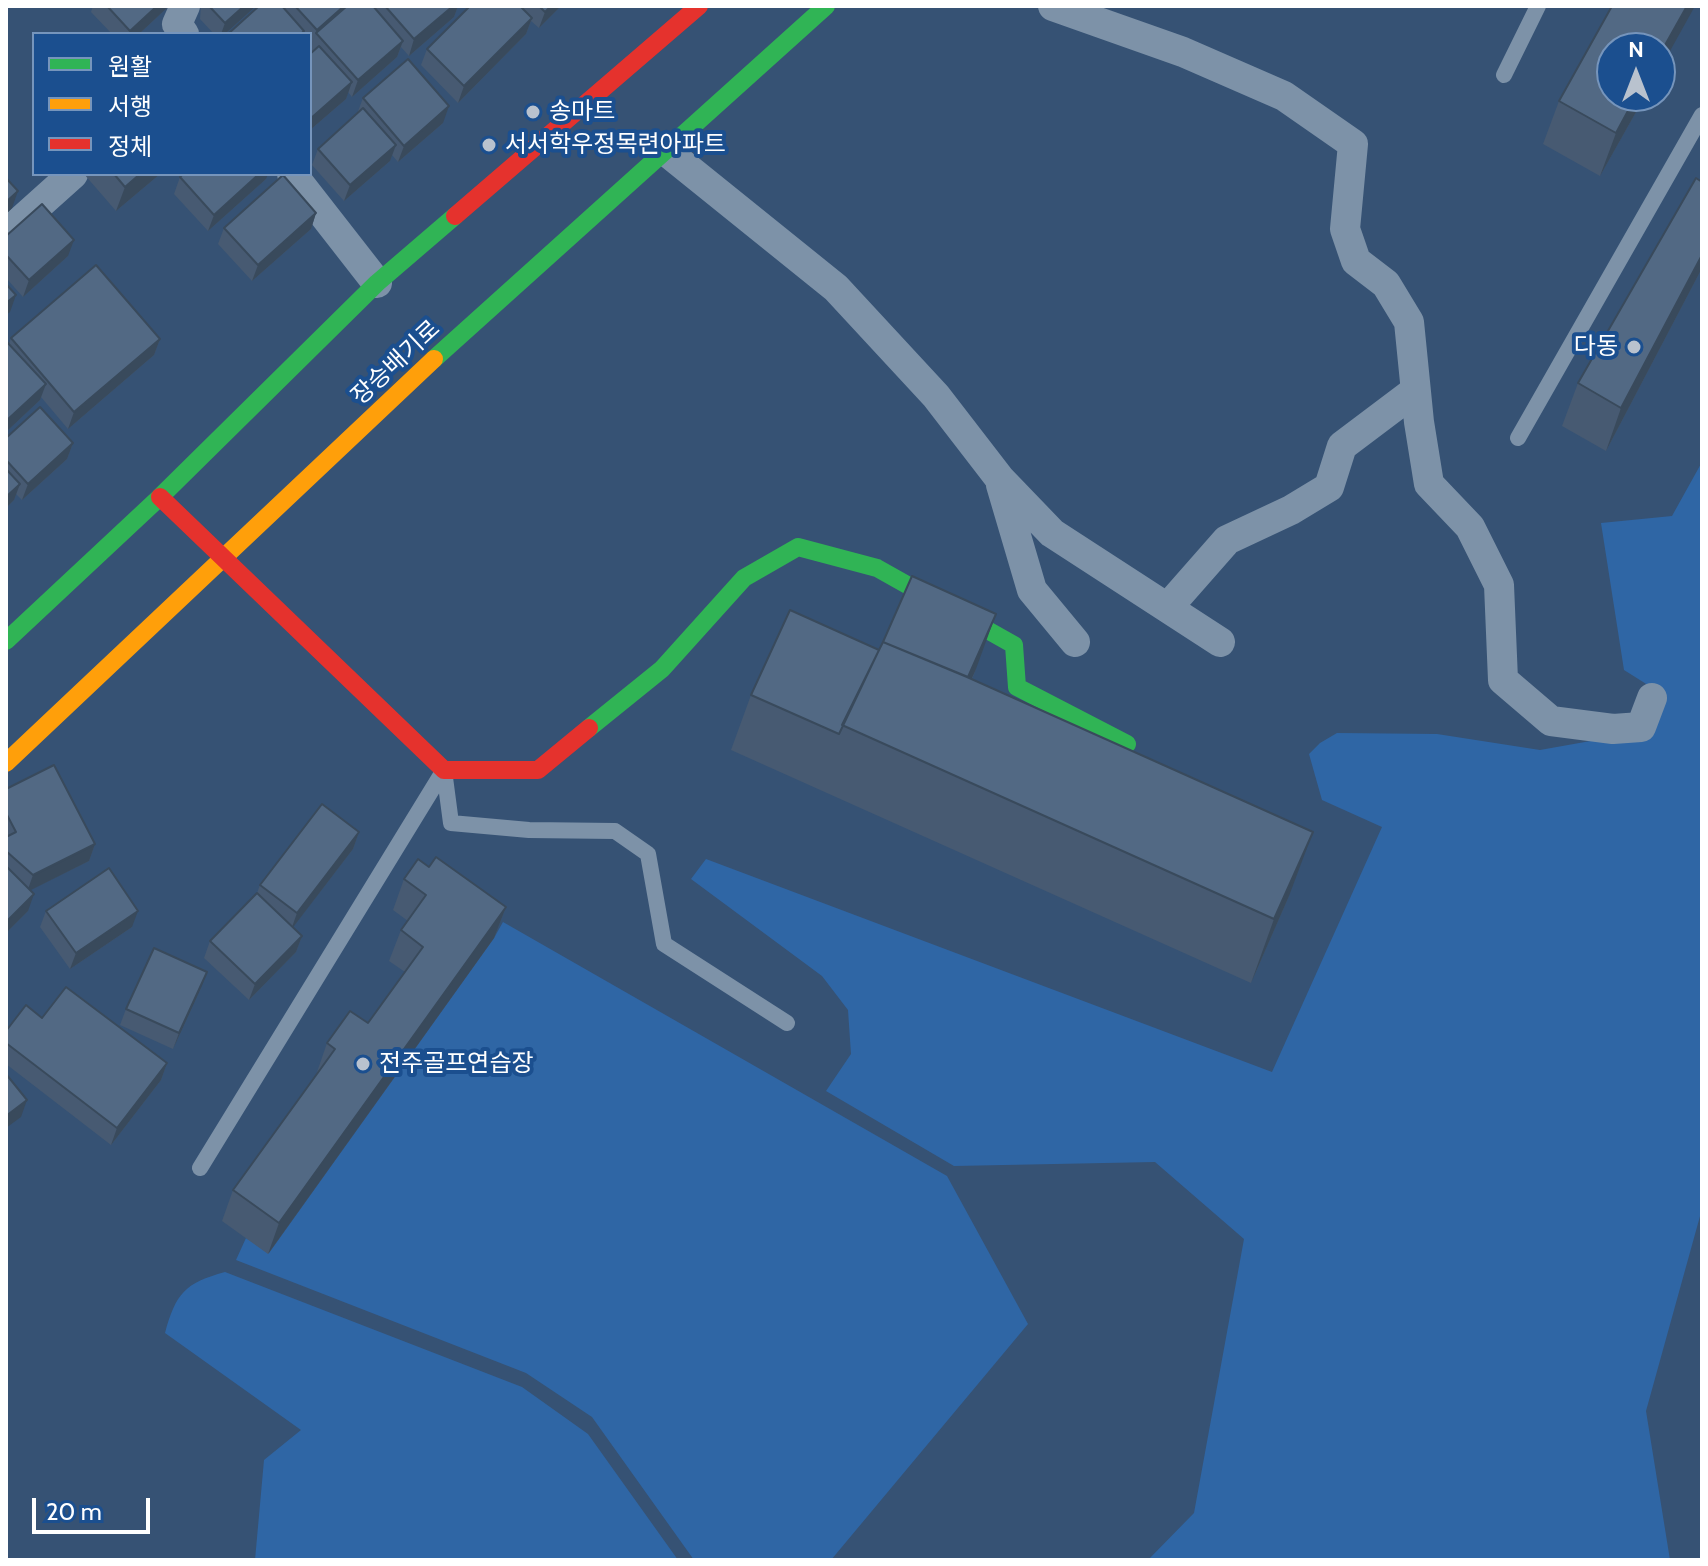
<!DOCTYPE html>
<html>
<head>
<meta charset="utf-8">
<style>
	body { margin:0 }
	#map { position:relative; width:1708px; height:1566px; overflow:hidden; background:#365274; font-family:Cabin,"Noto Sans KR",sans-serif }
	canvas { display:block }
	.frame { position:absolute; inset:0; border:8px solid #fff; pointer-events:none }
	.legend { position:absolute; left:32px; top:32px; width:280px; height:144px; box-sizing:border-box; background:#1b4f8f; border:2px solid #7695bc; margin:0; padding:10px 14px; list-style:none; font-size:24px; color:#fff }
	.legend li { display:flex; align-items:center; gap:16px; height:40px }
	.legend b { width:40px; border:2px solid #7695bc }
	.north { position:absolute; left:1596px; top:32px; width:80px; height:80px; box-sizing:border-box; background:#1b4f8f; border:2px solid #7695bc; border-radius:50%; rotate:0deg; font-size:22px; font-weight:700; line-height:32px; text-align:center; color:#fff }
	.north::after { content:''; display:block; margin:auto; width:28px; height:36px; background:#b9c2ce; clip-path:polygon(50% 0,100% 100%,50% 72%,0 100%) }
	.scale { position:absolute; left:32px; top:1498px; width:118px; height:36px; box-sizing:border-box; border:4px solid #fff; border-top:0; padding-left:10px; font-size:24px; line-height:28px; white-space:nowrap; color:#fff; -webkit-text-stroke:6px #1b4f8f; paint-order:stroke }
</style>
</head>
<body>
<div id="map">
<canvas width="1708" height="1566"></canvas>
<div class="frame"></div>
<ul class="legend">
<li><b style="height:10px;background:#30b455"></b>원활</li>
<li><b style="height:10px;background:#ff9f0a"></b>서행</li>
<li><b style="height:10px;background:#e5322d"></b>정체</li>
</ul>
<div class="north">N</div>
<div class="scale">20 m</div>
</div>
<script>
const ctx = document.querySelector('canvas').getContext('2d');
ctx.lineJoin = 'round';
function paint(path, color) { ctx.fillStyle = color; ctx.fill(path, 'evenodd'); }
function stroke(path, color, width, dash) { ctx.strokeStyle = color; ctx.lineWidth = width; ctx.lineCap = dash ? 'butt' : 'round'; ctx.setLineDash(dash || []); ctx.stroke(path); }
function label(font, color, halo, rows, align = 'center') {
  ctx.font = font + ' Cabin,"Noto Sans KR",sans-serif'; ctx.lineWidth = 8; ctx.setLineDash([]); ctx.textBaseline = 'middle'; ctx.strokeStyle = halo; ctx.fillStyle = color; for (const [text, x, y, turn = 0] of rows) {
    ctx.save(); ctx.translate(x, y); ctx.rotate((+turn || 0) * Math.PI / 180); ctx.textAlign = isNaN(turn) ? turn : align; if (halo) ctx.strokeText(text, 0, 0); ctx.fillText(text, 0, 0); ctx.restore();
  }
}
paint(new Path2D(`
	M1702,462V1209L1646,1411L1670,1560H1148L1194,1513L1244,1239L1155,1162L954,1166L826,1091L851,1054L848,1010L822,976L691,879L706,859L1272,1072L1382,827L1322,800L1309,754L1320,743L1337,733L1437,734L1540,750L1641,732L1667,697L1624,670L1601,523L1672,516Z
	M503,922L947,1176L1028,1324L831,1560H694L592,1417L526,1373L236,1260L246,1238L269,1253L494,938Z
	M225,1272L522,1387L588,1434L678,1560H255L264,1460L301,1430L165,1333C176,1293 185,1283 225,1272Z`), '#2f66a5');
stroke(new Path2D(`
	M1504,75L1538,6
	M1518,438L1702,115
	M200,1168L444,770L451,823L529,830L615,831L648,854L664,944L787,1023`), '#7d92a8', 16);
stroke(new Path2D(`
	M1053,6L1183,52L1284,96L1353,144L1345,229L1356,261L1386,284L1409,322L1419,422L1429,484L1470,527L1499,585L1503,680L1551,721L1613,729L1641,727L1652,698
	M184,34L177,24L185,6
	M666,151L836,288L936,396L1000,479L1052,533L1220,642
	M292,174L377,283
	M6,234L73,174
	M1001,485L1032,590L1075,642
	M1169,606L1227,540L1291,510L1329,487L1342,446L1415,391`), '#7d92a8', 30);
stroke(new Path2D(`
	M434,359L826,6
	M6,641L160,497L377,283L455,216
	M589,728L662,669L744,578L798,547L877,568L1014,645L1017,687L1127,744`), '#30b455', 18);
stroke(new Path2D(`
	M6,763L434,359`), '#ff9f0a', 18);
stroke(new Path2D(`
	M455,216L699,6
	M160,497L444,770H538L589,728`), '#e5322d', 18);
paint(new Path2D(`
	M93,6H169L139,34H112L91,12Z
	M201,6H256L225,34H214L200,19Z
	M259,6H458L454,17L409,56L401,47L397,57L352,97L348,92L346,99L310,130V54L312,51L311,49L312,45L310,46V34H228Z
	M470,6H561L539,28L531,21L526,34L458,103L421,65L427,49Z
	M1645,96L1600,176L1543,144L1559,101Z
	M363,98L443,123L398,162L392,155L390,161L344,201L312,165L318,149L357,114Z
	M84,174H160L116,211Z
	M180,177L266,179L208,231L174,194Z
	M1702,177V268L1606,451L1562,426L1578,383Z
	M316,213L311,229L252,281L218,244L224,228Z
	M6,236L68,256L23,297L6,278Z
	M11,338L160,339L154,355L68,429L41,397L40,400L6,432V341L9,344Z
	M6,438L73,443L67,459L22,500L16,494L14,500L6,508Z
	M879,650L976,669L972,679L1289,896L1251,983L731,750L751,695Z
	M6,789L95,844L89,861L30,890L28,911L6,933Z
	M359,832L353,849L293,927L302,936L296,952L249,1000L204,958L210,941L257,893L260,885Z
	M429,867L506,907L494,938L268,1254L222,1221L233,1190L316,1075L327,1043L368,1023L405,972L389,961L401,930L408,921L393,910L404,879Z
	M46,911L132,927L70,969L40,927Z
	M201,988L173,1049L120,1025L126,1009Z
	M42,1018L167,1063L161,1080L111,1145L6,1064V1031Z`), '#475a72');
paint(new Path2D(`
	M157,6H169L139,34H129L130,31Z
	M244,6H256L225,34H221L225,23Z
	M344,6H356L316,33L311,47L317,30Z
	M453,6H458L454,17L409,56L414,39Z
	M551,6H561L539,28L545,12Z
	M1687,6H1695L1660,69V54Z
	M532,18L526,34L458,103L464,86Z
	M403,41L397,57L352,97L358,80Z
	M352,82L346,99L310,130V119Z
	M1636,96H1645L1600,176L1616,133Z
	M449,106L443,123L398,162L404,146Z
	M396,145L390,161L344,201L350,185Z
	M140,174H160L116,211L125,187Z
	M259,174H268L266,179L208,231L214,215Z
	M18,191L12,208L6,214V202Z
	M316,213L311,229L252,281L258,265Z
	M74,240L68,256L23,297L29,280Z
	M1702,255V268L1606,451L1621,408Z
	M16,295L10,312L6,315V303Z
	M160,339L154,355L68,429L74,412Z
	M46,384L40,400L6,432V421Z
	M73,443L67,459L22,500L28,484Z
	M20,484L14,500L6,508V497Z
	M996,614L976,669L944,741L964,686Z
	M359,832L353,849L291,930L297,913Z
	M1313,832L1289,896L1251,983L1274,919Z
	M95,844L89,861L27,892L33,875Z
	M34,894L28,911L6,933V922Z
	M506,907L494,938L268,1254L279,1223Z
	M138,911L132,927L70,969L76,953Z
	M302,936L296,952L249,1000L255,984Z
	M207,972L201,988L173,1049L179,1033Z
	M167,1063L161,1080L111,1145L117,1128Z
	M27,1100L21,1117L6,1128V1116Z`), '#394a5c');
const building = new Path2D(`
	M107,6H157L130,31Z
	M209,6H244L225,23Z
	M259,6H282L304,31L301,34H228Z
	M295,6H344L317,30Z
	M347,6H373L403,41L358,80L316,33Z
	M385,6H453L414,39Z
	M470,6H520L532,18L464,86L427,49Z
	M539,6H551L545,12Z
	M1612,6H1687L1660,54V48H1612V96H1636L1616,133L1559,101Z
	M319,46L352,82L310,119V54Z
	M408,59L449,106L404,146L363,98Z
	M363,108L396,145L350,185L318,149Z
	M114,174H140L125,187Z
	M183,174H259L214,215L180,177Z
	M283,175L316,213L258,265L224,228Z
	M6,178L18,191L6,202Z
	M1696,178L1702,182V255L1621,408L1578,383Z
	M42,204L74,240L29,280L6,255V236Z
	M96,265L160,339L74,412L11,338Z
	M6,284L16,295L6,303Z
	M6,341L46,384L6,421Z
	M40,407L73,443L28,484L6,460V438Z
	M6,469L20,484L6,497Z
	M912,576L996,614L968,677L883,642Z
	M790,610L879,650L839,734L751,695Z
	M883,642L967,677L1313,832L1274,919L842,725Z
	M54,765L95,844L33,875L6,851V837L16,832L6,813V789Z
	M322,804L359,832L297,913L260,885Z
	M436,857L506,907L279,1223L233,1190L335,1049L327,1043L350,1011L368,1023L423,947L401,930L426,895L404,879L418,859L429,867Z
	M6,866L34,894L6,922Z
	M109,868L138,911L76,953L46,911Z
	M257,893L302,936L255,984L210,941Z
	M154,948L207,972L179,1033L126,1009Z
	M66,987L167,1063L117,1128L6,1043V1031L26,1005L42,1018Z
	M6,1074L27,1100L6,1116Z`);
paint(building, '#526984');
stroke(building, '#394a5c', 2);
for (const [x, y, r, color] of [
	[533,112,8,"#b9c2ce"],
	[489,145,8,"#b9c2ce"],
	[1634,347,8,"#b9c2ce"],
	[363,1064,8,"#b9c2ce"]
]) { const dot = new Path2D(); dot.arc(x, y, r, 0, 2 * Math.PI); ctx.fillStyle = color; ctx.fill(dot); stroke(dot, '#1b4f8f', 3); }
label('24px', '#fff', '#1b4f8f', [
	["송마트",549,112],
	["서서학우정목련아파트",505,145],
	["다동",1618,347,"right"],
	["전주골프연습장",379,1064]
], 'left');
label('24px', '#fff', '#1b4f8f', [
	["장승배기로",396,363,-43]
]);
</script>
</body>
</html>
